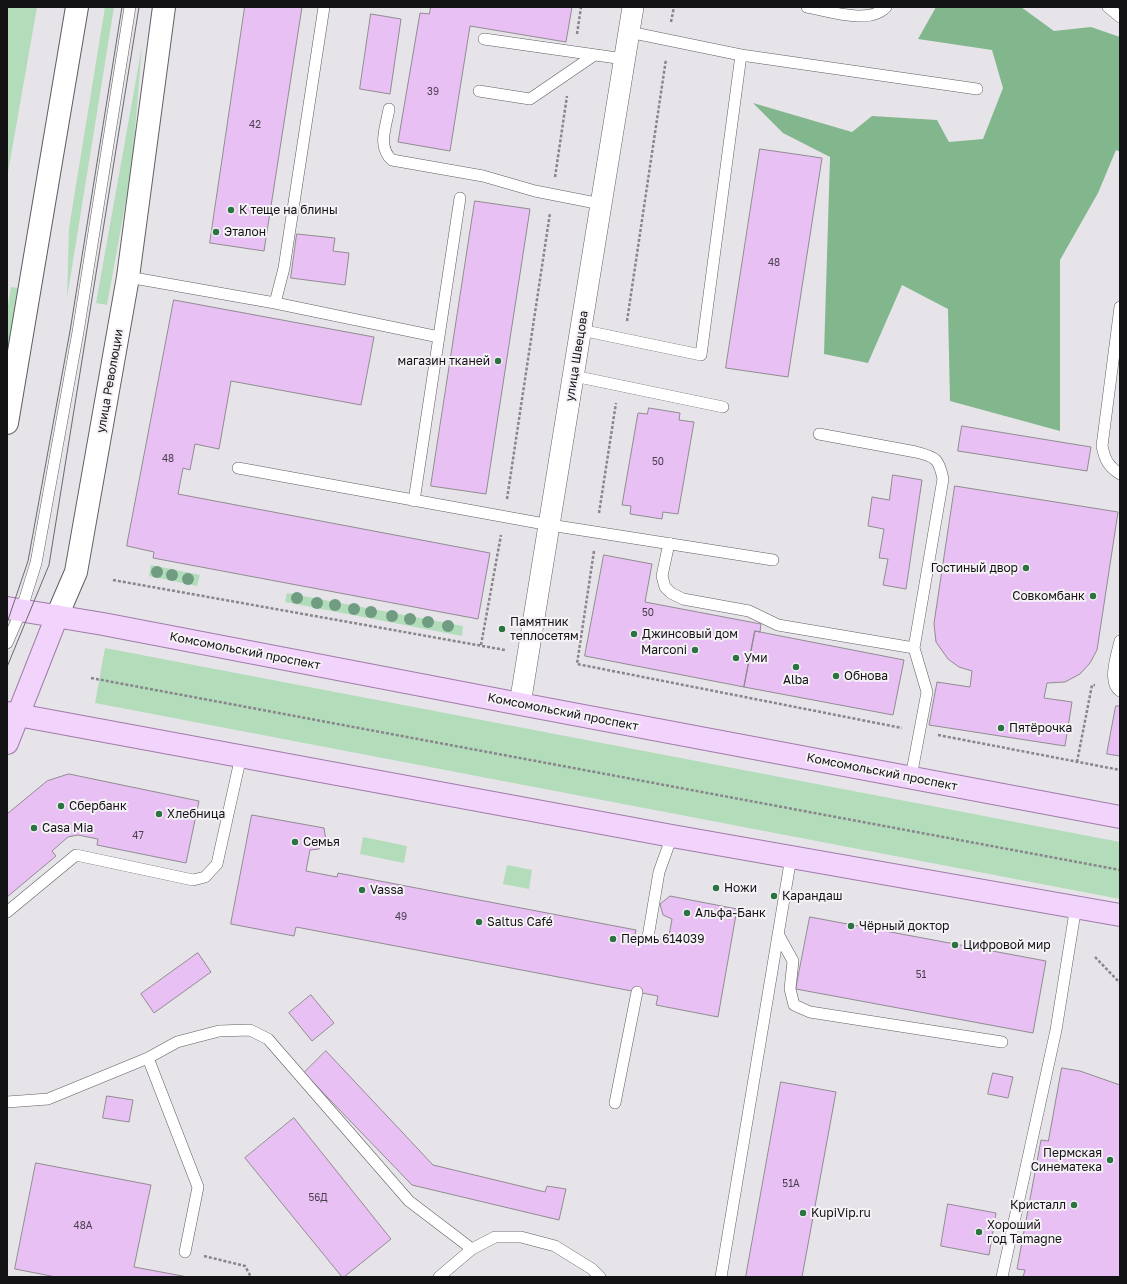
<!DOCTYPE html>
<html>
<head>
<meta charset="utf-8">
<style>
	body { margin:0 }
	#map { position:relative; width:1127px; height:1284px; overflow:hidden; background:#e7e4e9; font-family:"Golos Text",sans-serif }
	canvas { display:block }
	.frame { position:absolute; inset:0; border:8px solid #131214; pointer-events:none }
</style>
</head>
<body>
<div id="map">
<canvas width="1127" height="1284"></canvas>
<div class="frame"></div>
</div>
<script>
const ctx = document.querySelector('canvas').getContext('2d');
ctx.lineJoin = 'round';
function paint(path, color) { ctx.fillStyle = color; ctx.fill(path, 'evenodd'); }
function stroke(path, color, width, dash) { ctx.strokeStyle = color; ctx.lineWidth = width; ctx.lineCap = dash ? 'butt' : 'round'; ctx.setLineDash(dash || []); ctx.stroke(path); }
function label(font, color, halo, rows, align = 'center') {
  ctx.font = font + ' "Golos Text",sans-serif'; ctx.lineWidth = 4; ctx.setLineDash([]); ctx.textBaseline = 'middle'; ctx.strokeStyle = halo; ctx.fillStyle = color; for (const [text, x, y, turn = 0] of rows) {
    ctx.save(); ctx.translate(x, y); ctx.rotate((+turn || 0) * Math.PI / 180); ctx.textAlign = isNaN(turn) ? turn : align; if (halo) ctx.strokeText(text, 0, 0); ctx.fillText(text, 0, 0); ctx.restore();
  }
}
paint(new Path2D(`
	M7,7H37L7,178Z
	M105,7H114L67,298L69,228Z
	M142,46L132,167L107,305L96,303Z
	M11,287L24,289L7,392V311Z
	M151,565L200,575L197,586L149,576Z
	M287,593L463,626L462,636L285,602Z
	M105,648L1120,842V899L95,703Z
	M363,837L407,846L404,863L360,854Z
	M507,865L532,870L529,889L503,884Z`), '#b2dcba');
paint(new Path2D(`
	M936,7H1021L1054,31L1091,27L1120,37V152L1116,150L1098,193L1060,260V431L950,401L948,309L902,285L868,363L824,354L830,157L783,133L753,103L852,132L872,116L937,120L949,142L983,139L1003,88L992,50L918,39Z`), '#82b78d');
const building = new Path2D(`
	M245,7H302L264,251L210,243Z
	M431,7H572L566,42L470,26L450,151L398,142L420,13L429,14Z
	M371,14L401,19L390,94L360,89Z
	M760,149L822,158L788,377L726,368Z
	M475,201L530,209L486,494L431,486Z
	M297,234L335,238L333,251L349,253L345,285L291,278Z
	M174,300L374,337L361,405L231,381L219,449L195,444L190,470L183,468L178,494L490,553L478,619L153,558L154,552L127,546Z
	M649,408L680,413L679,420L694,422L678,514L663,512L662,519L630,514L631,506L622,505L638,413L647,414Z
	M962,426L1091,447L1087,471L958,451Z
	M893,475L922,480L906,589L883,585L888,559L879,558L884,529L868,526L872,497L889,500Z
	M955,486L1118,512L1097,650L1090,663L1080,674L1065,682L1047,683L1044,698L1072,702L1065,746L929,725L937,682L970,687L972,671L959,667L948,659L936,642L934,624Z
	M604,555L652,564L645,602L761,624L760,632L755,631L744,687L585,656Z
	M755,631L904,660L893,715L744,687Z
	M1116,706H1120V756L1107,754Z
	M69,774L199,801L186,863L97,845L98,839L78,835L68,837L52,851L56,856L7,897V814L47,781Z
	M252,815L324,828L326,840L319,849L310,850L306,871L337,877L338,873L636,930L635,935L668,941L672,919L663,915L660,904L670,896L737,909L718,1017L656,1005L658,996L296,927L294,936L231,924Z
	M810,917L1046,961L1033,1033L796,989Z
	M198,953L211,972L154,1013L141,994Z
	M311,995L334,1023L312,1041L289,1013Z
	M326,1051L433,1165L545,1192L547,1186L566,1189L559,1220L412,1185L304,1073Z
	M1062,1068L1080,1071L1120,1085V1277H1023L1025,1270L1017,1269L1041,1140L1048,1141Z
	M993,1073L1013,1077L1008,1098L988,1094Z
	M781,1082L836,1092L802,1277H746Z
	M107,1096L133,1100L129,1122L103,1118Z
	M294,1118L391,1239L344,1277H342L245,1158Z
	M36,1163L151,1185L134,1267L188,1277H56L15,1269Z
	M948,1204L996,1213L989,1255L941,1246Z`);
paint(building, '#e8c0f4');
stroke(building, '#8f8c90', 1);
const service = new Path2D(`
	M807,7C829,11 870,25 886,7
	M1108,7L1120,17
	M629,32L741,55L977,89
	M484,39L624,59
	M479,91L530,99L593,56
	M389,109C386,127 377,147 392,160L483,176L535,191L601,204
	M128,277L275,303L284,268L324,7
	M275,303L439,337
	M1120,307L1102,446C1105,460 1108,466 1120,474
	M581,330L701,355L741,55
	M574,376L723,407
	M819,434L916,452C936,457 939,459 943,479L914,648L927,692L911,777
	M238,468L550,525L773,560
	M414,501L460,198
	M669,543L662,576L665,587L671,593L683,599L749,611L778,625L914,648
	M1120,641C1117,654 1107,683 1120,691
	M7,643L21,611L36,563L78,332L130,7
	M7,912L76,855L193,880L205,877L217,864L241,756
	M778,934L793,961L790,989L794,1005L810,1012L1002,1042
	M648,937L659,872L672,836
	M148,1058L198,1187L185,1252
	M7,1102L48,1099L148,1058L177,1042L219,1031L250,1030L268,1039L409,1201L472,1249L495,1237H521L555,1246L592,1269L600,1277
	M615,1103L637,992
	M439,1277L472,1249
	M721,1277L791,857
	M1002,1277L1056,1030L1076,906`);
const minor = new Path2D(`
	M520,704L633,7`);
const secondary = new Path2D(`
	M7,423L77,7
	M57,616L76,572L128,277L164,7`);
const primary = new Path2D(`
	M7,608L103,624L520,704L1120,817
	M7,713L672,836L1120,915
	M7,743L57,616`);
stroke(service, '#605d61', 12);
stroke(minor, '#605d61', 22);
stroke(secondary, '#605d61', 24);
stroke(primary, '#9f7ca9', 24);
stroke(new Path2D(`
	M671,22L674,7
	M577,34L581,7
	M555,177L567,96
	M627,321L666,59
	M507,499L550,213
	M599,513L616,403
	M594,551L577,664L902,728
	M113,580L505,650
	M481,645L501,535
	M91,678L1120,870
	M938,735L1120,770
	M1077,762L1092,685H1095
	M1095,957L1120,983
	M204,1256L245,1266L251,1277`), '#88868a', 2.5, [3, 2]);
stroke(service, '#fff', 11);
stroke(minor, '#fff', 21);
stroke(secondary, '#fff', 22);
stroke(primary, '#f2d3fb', 22);
stroke(new Path2D(`
	M7,623L28,561L70,331L122,7
	M7,667L49,565L139,7`), '#6b696d', 1);
ctx.fillStyle = '#709c82';
for (const [x, y] of [
	[157,572],
	[172,575],
	[188,579],
	[297,598],
	[317,603],
	[335,605],
	[354,609],
	[371,612],
	[392,616],
	[410,619],
	[428,622],
	[448,626]
]) { ctx.beginPath(); ctx.arc(x, y, 6, 0, 2 * Math.PI); ctx.fill(); }
for (const [x, y, r, color] of [
	[231,210,4,"#2b7340"],
	[216,232,4,"#2b7340"],
	[498,361,4,"#2b7340"],
	[1026,568,4,"#2b7340"],
	[1093,596,4,"#2b7340"],
	[502,629,4,"#2b7340"],
	[634,634,4,"#2b7340"],
	[695,650,4,"#2b7340"],
	[736,658,4,"#2b7340"],
	[796,667,4,"#2b7340"],
	[836,676,4,"#2b7340"],
	[1001,728,4,"#2b7340"],
	[61,806,4,"#2b7340"],
	[159,814,4,"#2b7340"],
	[34,828,4,"#2b7340"],
	[295,842,4,"#2b7340"],
	[716,888,4,"#2b7340"],
	[362,890,4,"#2b7340"],
	[774,896,4,"#2b7340"],
	[687,913,4,"#2b7340"],
	[479,922,4,"#2b7340"],
	[851,926,4,"#2b7340"],
	[613,939,4,"#2b7340"],
	[955,945,4,"#2b7340"],
	[1110,1160,4,"#2b7340"],
	[1074,1205,4,"#2b7340"],
	[803,1213,4,"#2b7340"],
	[979,1232,4,"#2b7340"]
]) { const dot = new Path2D(); dot.arc(x, y, r, 0, 2 * Math.PI); ctx.fillStyle = color; ctx.fill(dot); stroke(dot, '#f5f1f6', 1.5); }
label('10px', '#483e4c', null, [
	["39",433,92],
	["42",255,125],
	["48",774,263],
	["48",168,459],
	["50",658,462],
	["50",648,613],
	["47",138,836],
	["49",401,917],
	["51",921,975],
	["51А",791,1184],
	["56Д",318,1198],
	["48А",83,1226]
]);
label('12px', '#131214', '#f5f1f6', [
	["К теще на блины",239,210],
	["Эталон",224,232],
	["магазин тканей",490,361,"right"],
	["Гостиный двор",1018,568,"right"],
	["Совкомбанк",1085,596,"right"],
	["Памятник",510,622],
	["теплосетям",510,636],
	["Джинсовый дом",642,634],
	["Marconi",687,650,"right"],
	["Уми",744,658],
	["Обнова",844,676],
	["Alba",796,680,"center"],
	["Пятёрочка",1009,728],
	["Сбербанк",69,806],
	["Хлебница",167,814],
	["Casa Mia",42,828],
	["Семья",303,842],
	["Ножи",724,888],
	["Vassa",370,890],
	["Карандаш",782,896],
	["Альфа-Банк",695,913],
	["Saltus Café",487,922],
	["Чёрный доктор",859,926],
	["Пермь 614039",621,939],
	["Цифровой мир",963,945],
	["Пермская",1102,1153,"right"],
	["Синематека",1102,1167,"right"],
	["Кристалл",1066,1205,"right"],
	["KupiVip.ru",811,1213],
	["Хороший",987,1225],
	["год Tamagne",987,1239]
], 'left');
label('12px', '#131214', '#f5f1f6', [
	["улица Швецова",577,356,-81],
	["улица Революции",110,381,-80],
	["Комсомольский проспект",245,651,11],
	["Комсомольский проспект",563,712,11],
	["Комсомольский проспект",882,772,11]
]);
</script>
</body>
</html>
